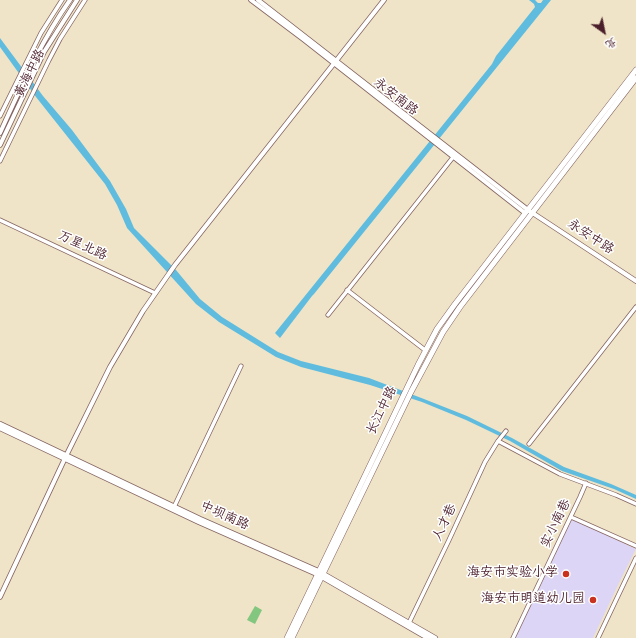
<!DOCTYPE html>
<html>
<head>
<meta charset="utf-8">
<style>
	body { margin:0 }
	#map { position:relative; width:636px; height:638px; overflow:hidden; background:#efe4c7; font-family:"Gochi Hand","LXGW WenKai TC",sans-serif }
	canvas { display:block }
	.north { position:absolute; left:584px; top:12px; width:40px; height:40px; -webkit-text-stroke:3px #fff; paint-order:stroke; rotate:147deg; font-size:11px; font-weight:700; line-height:16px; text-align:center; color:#4a1f2b }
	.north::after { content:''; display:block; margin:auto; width:14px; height:18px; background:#4a1f2b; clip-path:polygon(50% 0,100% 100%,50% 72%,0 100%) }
</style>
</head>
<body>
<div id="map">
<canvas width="636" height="638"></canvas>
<div class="north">北</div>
</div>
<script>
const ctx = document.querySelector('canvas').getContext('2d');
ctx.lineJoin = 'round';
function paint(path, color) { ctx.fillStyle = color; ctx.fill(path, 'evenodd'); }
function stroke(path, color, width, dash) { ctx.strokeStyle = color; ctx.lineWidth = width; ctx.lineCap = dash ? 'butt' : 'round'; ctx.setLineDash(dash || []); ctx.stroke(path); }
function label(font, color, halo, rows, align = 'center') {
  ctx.font = font + ' "Gochi Hand","LXGW WenKai TC",sans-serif'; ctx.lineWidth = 3; ctx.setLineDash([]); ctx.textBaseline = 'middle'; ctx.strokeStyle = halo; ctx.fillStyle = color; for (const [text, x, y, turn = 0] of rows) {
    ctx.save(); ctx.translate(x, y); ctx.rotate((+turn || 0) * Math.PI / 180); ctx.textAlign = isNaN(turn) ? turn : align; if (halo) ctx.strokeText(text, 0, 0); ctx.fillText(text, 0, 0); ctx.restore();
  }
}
paint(new Path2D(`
	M572,519L636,549L620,581L593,638H515Z`), '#ddd5f6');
paint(new Path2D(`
	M255,606L262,610L255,624L247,620Z`), '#83c67f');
paint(new Path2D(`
	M529,0H535L538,3H541L543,0H551L314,294L312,296L280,338L275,333L492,64L496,56L535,7L534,4Z
	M0,38L43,96L72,130L110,181L126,209L134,228L176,270L200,299L222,317L278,352L301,361L369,378L424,399L467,416L512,438L564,467L611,484L636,495V499L614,489L562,471L510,441L466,420L422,402L370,385L301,367L276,357L219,322L196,304L127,228L117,205L105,184L36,97L0,47Z`), '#60bcde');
const minor = new Path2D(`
	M0,116L41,33L62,0
	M0,161L49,60L60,39L85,0
	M0,220L155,293
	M347,290L425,350
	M328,315L454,156
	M498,441L560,474L616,495L636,504
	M529,444L636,307
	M174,507L241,366
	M571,517L636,546
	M408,625L449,540L485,462L498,441L506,431
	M513,638L580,497L586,483
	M598,638L636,558`);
const tertiary = new Path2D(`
	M251,0L303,39L525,213
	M258,0L528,210L636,281
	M0,133C21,87 41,41 70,0
	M0,145L44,52L77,0
	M0,597L66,456L110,367L143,311L175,265L384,0`);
const secondary = new Path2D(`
	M0,424L200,519L318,571L435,638
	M0,428L199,522L317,574L428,638`);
const primary = new Path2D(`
	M287,638L418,365L437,329L455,304L636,70
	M292,638L411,392L443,332L460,307L636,78`);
stroke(minor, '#846462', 5);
stroke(tertiary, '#846462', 5.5);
stroke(secondary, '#846462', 6);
stroke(primary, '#846462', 6);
stroke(minor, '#fff', 3.5);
stroke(tertiary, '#fff', 4);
stroke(secondary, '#fff', 4.5);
stroke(primary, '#fff', 5);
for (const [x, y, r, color] of [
	[566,574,4,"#c8321e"],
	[593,600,4,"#c8321e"]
]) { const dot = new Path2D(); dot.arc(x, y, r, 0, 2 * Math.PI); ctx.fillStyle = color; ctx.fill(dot); stroke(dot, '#fff', 1.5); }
label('13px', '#4a1f2b', '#fff', [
	["黄海中路",31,74,-64],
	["永安南路",395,98,38],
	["永安中路",590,238,33],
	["万星北路",82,247,25],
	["长江中路",383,411,-64],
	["中坝南路",224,517,24],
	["人才巷",446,523,-65],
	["实小南巷",557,524,-64]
]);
label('13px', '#4a1f2b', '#fff', [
	["海安市实验小学",558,574],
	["海安市明道幼儿园",585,600]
], 'right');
</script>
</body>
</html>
